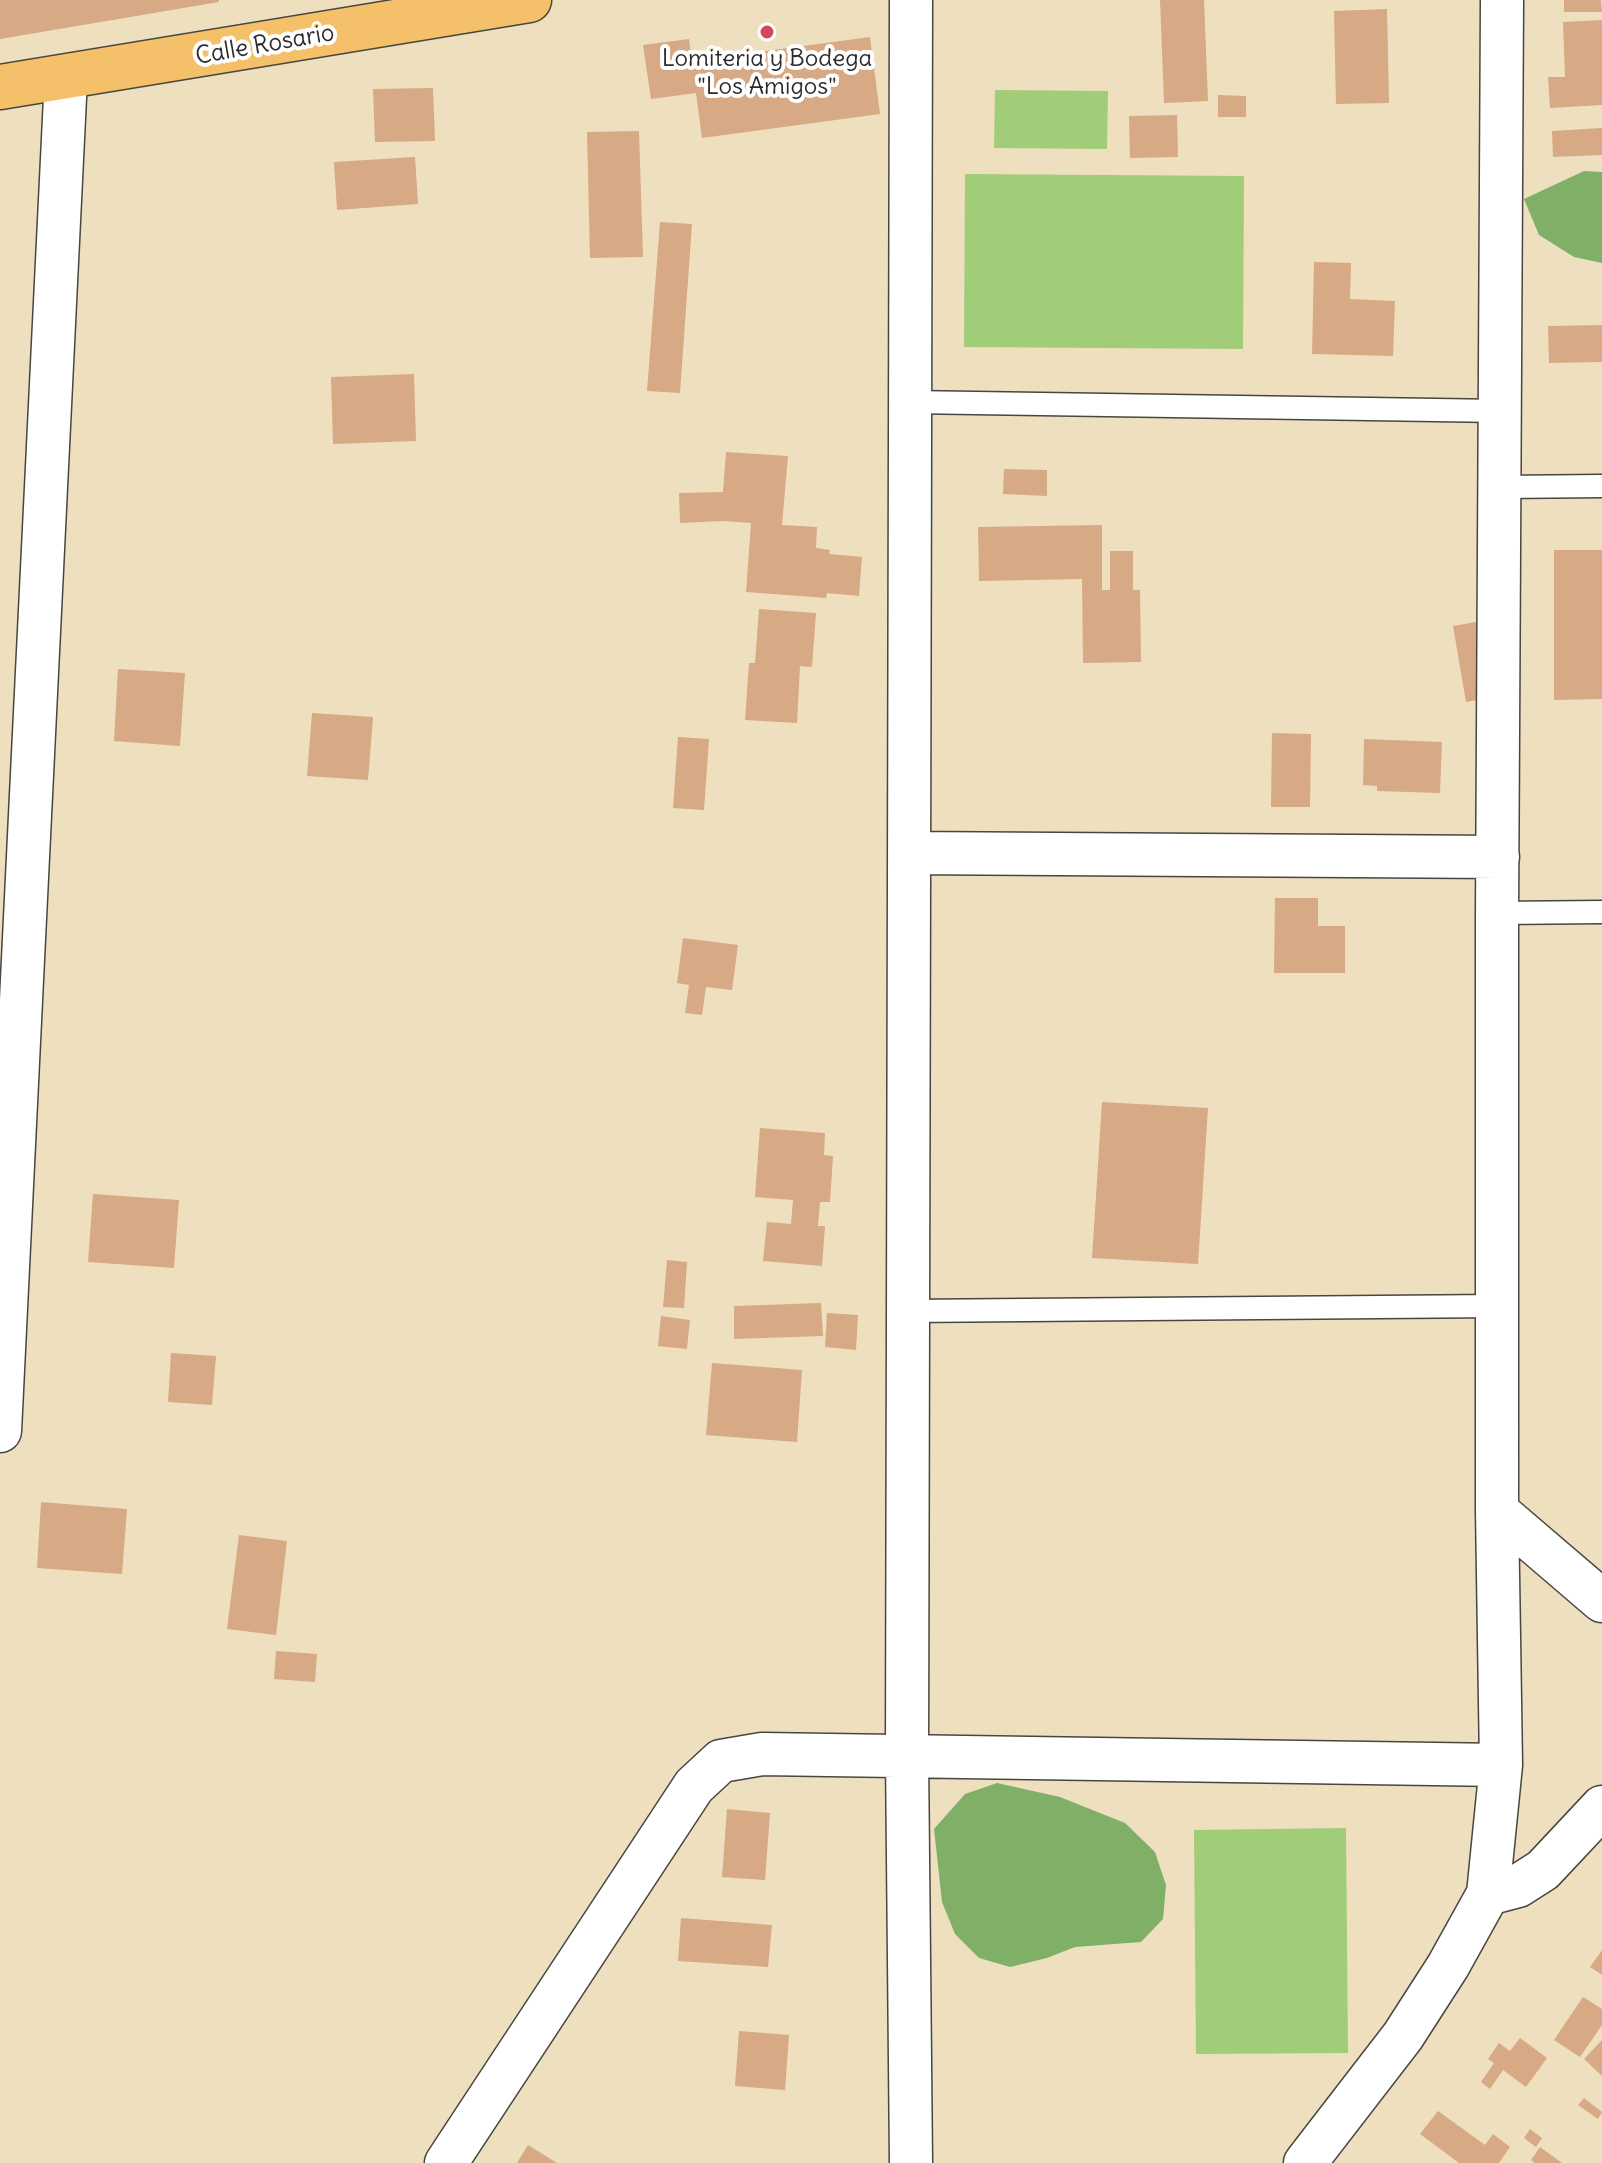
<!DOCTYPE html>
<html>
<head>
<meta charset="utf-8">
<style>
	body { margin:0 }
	canvas { display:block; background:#eedfbe }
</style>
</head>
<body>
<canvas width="1602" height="2163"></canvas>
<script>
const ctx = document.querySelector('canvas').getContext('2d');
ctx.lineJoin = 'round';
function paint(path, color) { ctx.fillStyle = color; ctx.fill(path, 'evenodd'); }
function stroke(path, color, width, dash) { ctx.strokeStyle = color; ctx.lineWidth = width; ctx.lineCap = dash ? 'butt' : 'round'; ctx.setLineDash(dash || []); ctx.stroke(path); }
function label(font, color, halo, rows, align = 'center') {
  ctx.font = font + ' Delius,sans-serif'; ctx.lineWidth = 8; ctx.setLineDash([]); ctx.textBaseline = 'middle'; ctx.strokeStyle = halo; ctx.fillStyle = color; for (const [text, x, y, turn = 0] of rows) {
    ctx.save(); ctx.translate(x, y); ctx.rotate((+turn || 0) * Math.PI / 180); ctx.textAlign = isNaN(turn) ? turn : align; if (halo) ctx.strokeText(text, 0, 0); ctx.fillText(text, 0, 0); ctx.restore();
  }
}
paint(new Path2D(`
	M995,90L1108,91L1107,149L994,148Z
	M965,174L1244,176L1243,349L964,347Z
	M1346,1828L1348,2053L1196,2054L1194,1830Z`), '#a1cc78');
paint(new Path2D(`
	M1584,171L1602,172V263L1574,257L1539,235L1524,199Z
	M997,1783L1060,1797L1125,1823L1155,1852L1166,1885L1163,1919L1141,1942L1075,1947L1047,1958L1010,1967L979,1958L955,1934L942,1902L934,1829L965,1794Z`), '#80b068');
paint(new Path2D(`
	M0,0H219V2L0,39Z
	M1160,0H1204L1208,101L1164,103Z
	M1564,0H1601L1602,12H1564Z
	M1387,9L1389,103L1336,104L1334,11Z
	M1602,20V105L1550,108L1548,77H1565L1563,22Z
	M870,37L880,114L702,138L696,93L651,99L643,45L689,39L692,61Z
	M433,88L435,141L375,142L373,89Z
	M1218,95L1246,96V117H1218Z
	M1177,115L1178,157L1130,158L1129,116Z
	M1602,128V155L1553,157L1552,131Z
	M639,131L643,257L590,258L587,132Z
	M415,157L418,204L337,210L334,162Z
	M660,222L692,224L680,393L647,391Z
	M1314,262L1351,263L1350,299L1395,301L1393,356L1312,354Z
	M1602,325V362L1549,363L1548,326Z
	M414,374L416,441L333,444L331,377Z
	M726,452L788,456L782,525L817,527L816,548L830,550L829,554L862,557L859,596L827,593L826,598L746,592L751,523L723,521L680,523L679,493L723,492Z
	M1004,469L1047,470V496L1003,494Z
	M1102,525V590H1110V551H1133V590H1140L1141,662L1083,663L1082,579L979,581L978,527Z
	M1554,550H1602V699L1554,700Z
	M759,609L816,613L812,667L800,666L797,723L745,720L749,663H755Z
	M1476,622L1489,698L1466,702L1453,626Z
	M118,669L185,673L180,746L114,741Z
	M312,713L373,717L368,780L307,776Z
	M1272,733L1311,734L1310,807H1271Z
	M678,737L709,739L704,810L673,808Z
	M1364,739L1442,742L1440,793L1377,791V786L1363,785Z
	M1275,898H1318V926H1345V973H1274Z
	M683,938L738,945L732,990L706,987L702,1015L685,1013L689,985L677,983Z
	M1102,1102L1208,1108L1198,1264L1092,1258Z
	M760,1128L825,1133L824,1155L833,1156L830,1202H820L818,1226H825L822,1266L763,1261L767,1222L791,1224L793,1200L755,1197Z
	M93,1194L179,1200L174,1268L88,1262Z
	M667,1260L687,1262L684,1308L663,1307Z
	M821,1303L823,1336L734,1339V1306Z
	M827,1313L858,1315L856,1350L825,1347Z
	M661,1316L690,1320L687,1349L658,1346Z
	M171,1353L216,1356L212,1405L168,1402Z
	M712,1363L802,1370L797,1442L706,1435Z
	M41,1502L127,1509L122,1574L37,1568Z
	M239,1535L287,1541L276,1635L227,1629Z
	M276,1651L317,1654L315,1682L274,1679Z
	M727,1809L770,1813L765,1880L722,1877Z
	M681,1918L772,1925L768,1967L678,1961Z
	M1602,1950V1975L1590,1967Z
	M1583,1997L1602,2009V2025L1580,2057L1554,2040Z
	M739,2031L789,2035L785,2090L735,2086Z
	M1520,2038L1547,2058L1526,2087L1503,2070L1490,2089L1481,2082L1494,2063L1488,2059L1499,2043L1510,2051Z
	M1602,2040V2076L1584,2059Z
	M1584,2098L1602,2112L1598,2119L1578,2105Z
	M1438,2111L1485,2145L1493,2134L1510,2147L1499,2163H1459L1420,2134Z
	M1530,2129L1542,2138L1536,2147L1524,2138Z
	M528,2145L557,2163H517Z
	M1540,2147L1562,2163H1535L1531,2160Z`), '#d7a985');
const service = new Path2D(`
	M909,402L1501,411
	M1501,487L1602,486
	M1497,913L1602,912
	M907,1311L1498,1306`);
const minor = new Path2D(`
	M911,0L907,1755L911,2163
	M909,853L1498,857
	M0,1431L66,77
	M1497,1511L1602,1601
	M1488,1894L1518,1886L1543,1870L1602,1807
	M446,2163L694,1786L721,1761L762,1754L1501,1765
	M1305,2163L1403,2036L1448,1966L1488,1894L1501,1765L1497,1511V913L1502,0`);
const primary = new Path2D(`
	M0,87L529,0`);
stroke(service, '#484641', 25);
stroke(minor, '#484641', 45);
stroke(primary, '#484641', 47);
stroke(service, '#fff', 22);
stroke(minor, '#fff', 42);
stroke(primary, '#f4c16a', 44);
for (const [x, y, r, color] of [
	[767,32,8,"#d1495b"]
]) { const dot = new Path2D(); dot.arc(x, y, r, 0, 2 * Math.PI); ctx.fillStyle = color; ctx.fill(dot); stroke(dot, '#fff', 3); }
label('24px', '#2b2b2b', '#fff', [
	["Calle Rosario",265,45,-10]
]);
label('24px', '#2b2b2b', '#fff', [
	["Lomiteria y Bodega",767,59],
	["\"Los Amigos\"",767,87]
]);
</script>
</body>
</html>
